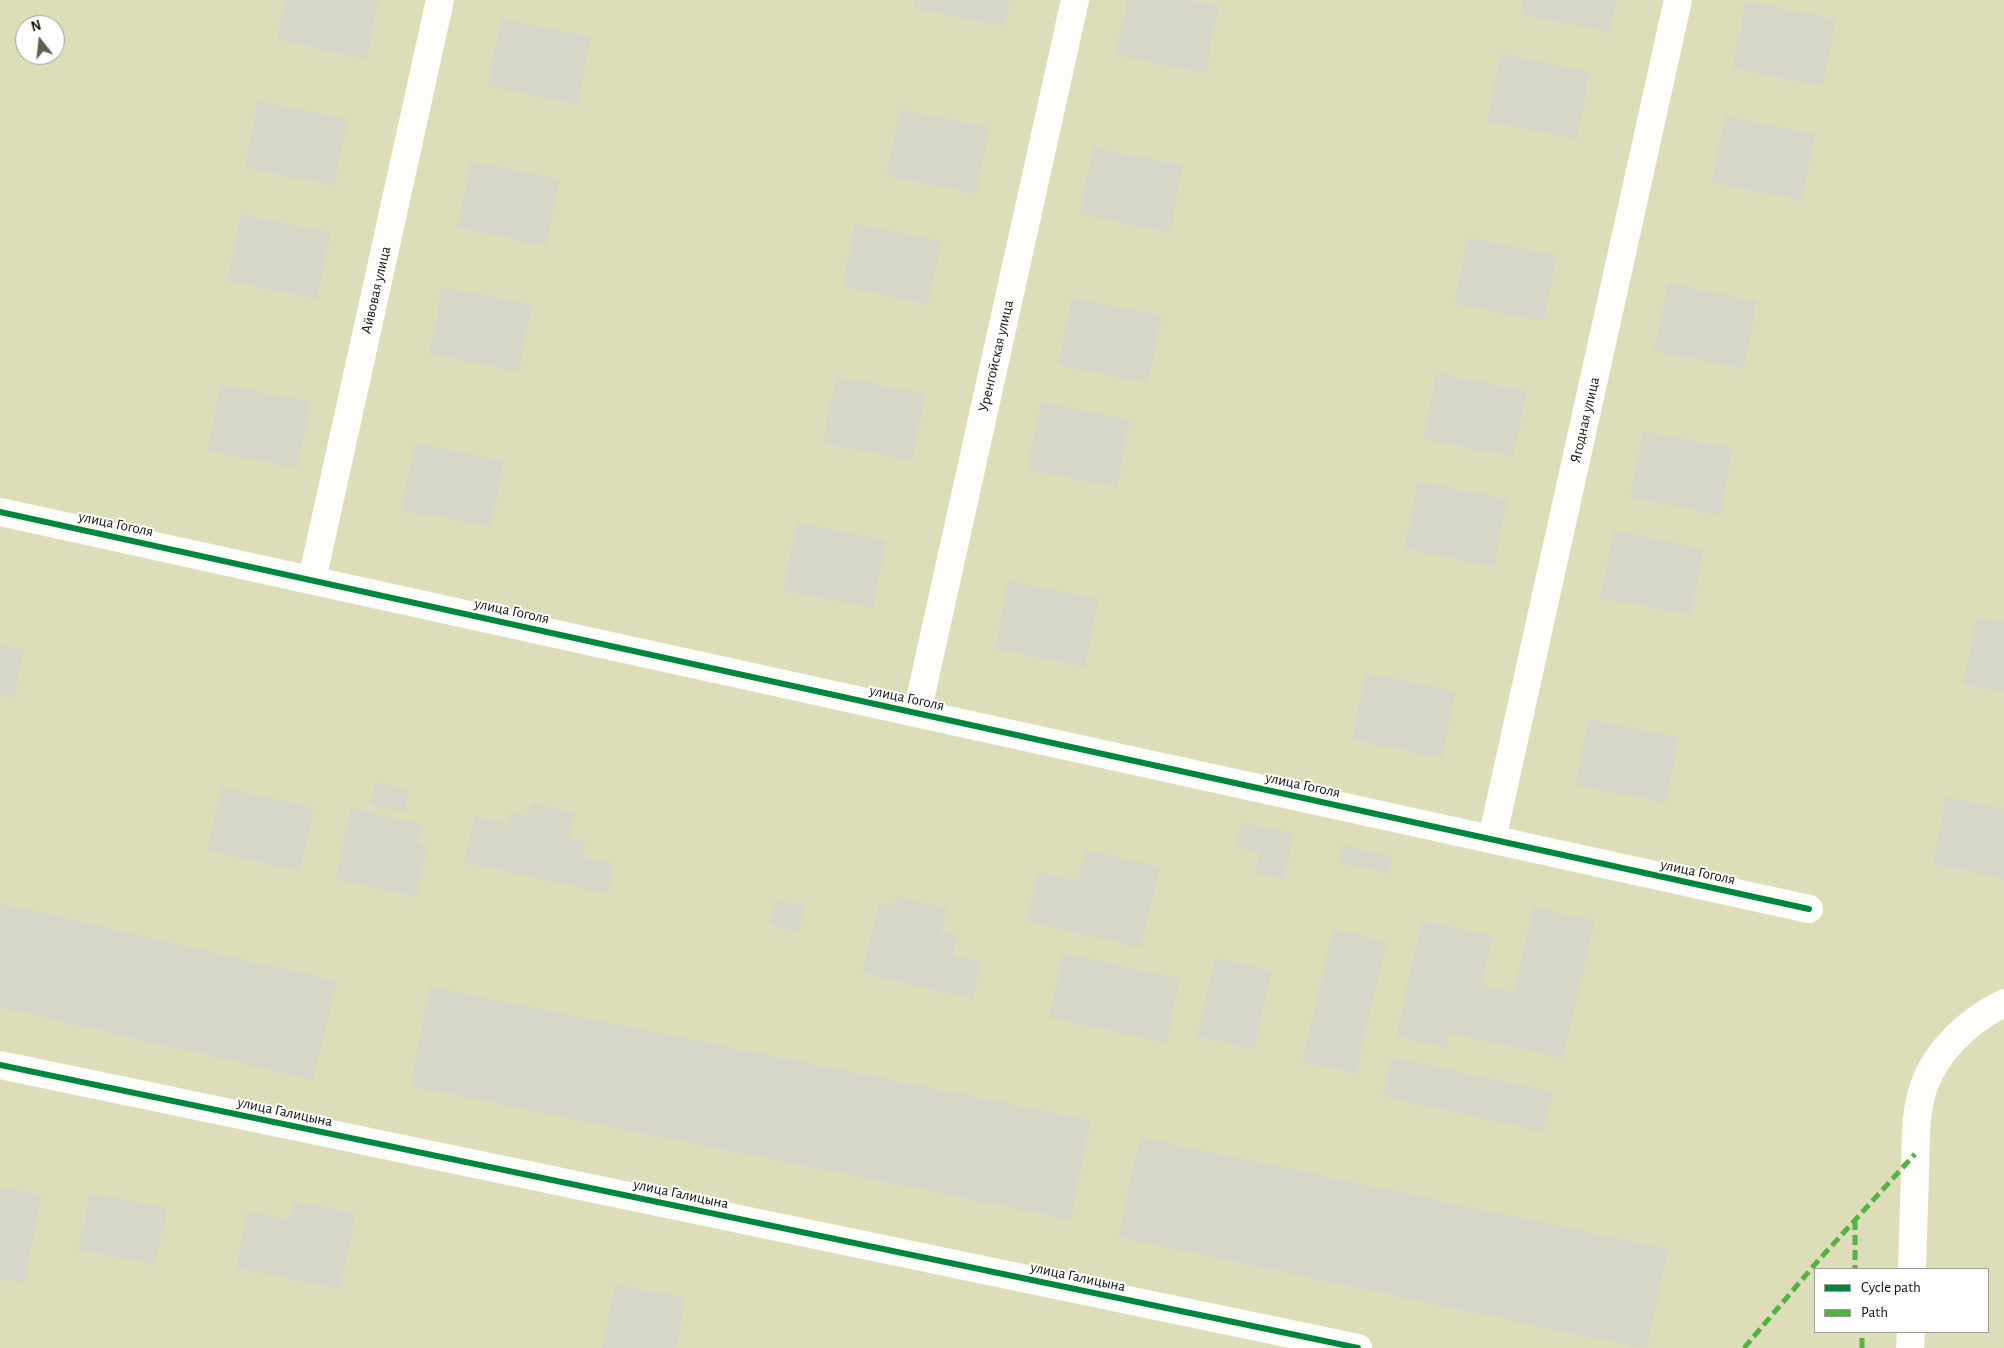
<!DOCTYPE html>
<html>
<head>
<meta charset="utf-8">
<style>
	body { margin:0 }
	#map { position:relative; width:2004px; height:1348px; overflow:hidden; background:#f1f1e0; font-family:"Alegreya Sans",sans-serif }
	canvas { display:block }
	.legend { position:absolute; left:1814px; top:1268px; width:175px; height:65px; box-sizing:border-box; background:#fff; border:1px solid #9f9f9b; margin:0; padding:6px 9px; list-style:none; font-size:15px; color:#101006 }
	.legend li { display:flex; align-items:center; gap:10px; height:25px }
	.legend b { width:25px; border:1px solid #9f9f9b }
	.north { position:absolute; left:15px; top:15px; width:50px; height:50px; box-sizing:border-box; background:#fff; border:1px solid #9f9f9b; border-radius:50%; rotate:344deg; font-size:14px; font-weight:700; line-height:20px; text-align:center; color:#101006 }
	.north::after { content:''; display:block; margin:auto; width:18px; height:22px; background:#5f5f52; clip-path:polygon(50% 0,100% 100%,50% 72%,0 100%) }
</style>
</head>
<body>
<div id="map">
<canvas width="2004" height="1348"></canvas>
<ul class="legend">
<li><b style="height:6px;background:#00873e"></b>Cycle path</li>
<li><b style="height:6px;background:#54b144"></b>Path</li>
</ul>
<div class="north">N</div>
</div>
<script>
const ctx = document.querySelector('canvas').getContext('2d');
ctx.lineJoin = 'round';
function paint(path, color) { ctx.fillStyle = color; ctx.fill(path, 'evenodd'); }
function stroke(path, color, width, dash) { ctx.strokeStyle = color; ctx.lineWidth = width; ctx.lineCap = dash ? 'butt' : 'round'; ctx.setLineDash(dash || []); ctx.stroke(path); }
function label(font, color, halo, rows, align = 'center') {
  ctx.font = font + ' "Alegreya Sans",sans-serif'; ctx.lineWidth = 4; ctx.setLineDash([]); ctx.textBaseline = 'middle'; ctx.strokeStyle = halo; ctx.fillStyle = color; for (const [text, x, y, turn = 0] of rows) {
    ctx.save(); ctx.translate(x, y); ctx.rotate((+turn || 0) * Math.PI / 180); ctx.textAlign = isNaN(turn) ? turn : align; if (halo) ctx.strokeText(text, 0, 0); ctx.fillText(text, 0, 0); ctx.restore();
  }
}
paint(new Path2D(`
	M0,0H2004V1348H0ZM25,25H55V55H25ZM1815,1269H1988V1332H1815Z`), '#dddeb9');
paint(new Path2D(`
	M285,0H378L367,59L277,40Z
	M916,0H1010L1004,26L915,8Z
	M1127,0H1189L1219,6L1206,73L1115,55Z
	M1523,0H1617L1610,32L1521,14Z
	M1746,1L1836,19L1823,86L1732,68Z
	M501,19L591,37L578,104L487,86Z
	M1501,54L1590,72L1577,139L1487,121Z
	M258,101L348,119L334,186L245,168Z
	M900,109L990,127L976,194L886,176Z
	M1725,116L1815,134L1802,201L1712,183Z
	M1093,148L1183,165L1170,233L1079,214Z
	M471,161L560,179L546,246L457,228Z
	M241,214L331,232L317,299L227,281Z
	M855,224L942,241L928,304L842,286Z
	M1468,237L1557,255L1544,321L1454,304Z
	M1668,283L1757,301L1744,369L1654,351Z
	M442,287L532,305L519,372L429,354Z
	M1072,298L1162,316L1148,383L1058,365Z
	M1437,373L1527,391L1513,457L1423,439Z
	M836,376L926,394L912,461L823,443Z
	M221,384L311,402L297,468L207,451Z
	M1041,402L1130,420L1117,487L1027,470Z
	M1643,431L1733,448L1720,515L1630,497Z
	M415,443L504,461L491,527L401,510Z
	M1418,481L1507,499L1494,567L1404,549Z
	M797,522L886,540L873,608L783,590Z
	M1614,531L1704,549L1691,615L1600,598Z
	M1008,581L1099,599L1085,667L995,649Z
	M1977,617L2004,622V692L1963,684Z
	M0,645L24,650L14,698L0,695Z
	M1365,673L1456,691L1442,758L1352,740Z
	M1589,719L1679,737L1666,803L1575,785Z
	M375,782L409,789L404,812L369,805Z
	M221,787L314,808L300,871L207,850Z
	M1946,797L2004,809V879L1933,864Z
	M531,803L575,813L569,838L586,841L582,856L614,863L607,894L464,862L475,816L507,823L510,812L528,816Z
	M351,808L422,824L418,843L428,846L416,897L335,879Z
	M1242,822L1295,833L1284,880L1255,874L1260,853L1236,847Z
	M1341,845L1393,856L1388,874L1337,862Z
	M1085,850L1160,867L1141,948L1026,921L1038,872L1078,881Z
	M896,896L947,908L941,932L958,936L954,956L981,962L973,999L862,973L879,903L893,906Z
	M775,900L805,907L799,932L769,925Z
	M0,903L337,981L313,1080L0,1007Z
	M1533,907L1595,921L1563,1058L1450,1033L1446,1048L1396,1036L1422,920L1493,936L1482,985L1514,992Z
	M1333,929L1387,941L1356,1074L1302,1062Z
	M1063,953L1180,979L1166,1043L1049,1017Z
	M1215,958L1272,971L1254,1049L1197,1036Z
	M430,987L1091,1120L1071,1220L410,1086Z
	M1392,1057L1553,1092L1543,1132L1382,1096Z
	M1140,1137L1668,1249L1647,1348H1640L1118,1237Z
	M0,1187L42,1195L24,1283L0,1278Z
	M90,1193L167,1208L155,1265L78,1250Z
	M293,1201L356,1213L340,1289L236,1268L247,1211L290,1220Z
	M615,1284L686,1298L676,1348H602Z`), '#d7d7c9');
stroke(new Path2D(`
	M0,512L1809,909
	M312,580L440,0
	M917,713L1075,0
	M1492,839L1678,0
	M0,1065L1358,1348
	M1912,1269C1913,1237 1914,1206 1915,1174C1916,1145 1914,1114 1924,1086C1937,1050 1969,1020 2004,1003
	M1910,1348L1911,1332`), '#fdfdfa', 28);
stroke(new Path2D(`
	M1855,1220V1269
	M1744,1348L1817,1262L1915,1154
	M1862,1348V1332`), '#54b144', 5, [10, 5]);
stroke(new Path2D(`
	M0,512L1809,909
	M0,1065L1358,1348`), '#00873e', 6);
label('15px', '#101006', '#fff', [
	["Айвовая улица",376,290,-77],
	["Уренгойская улица",996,356,-77],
	["Ягодная улица",1585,420,-77],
	["улица Гоголя",116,524,12],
	["улица Гоголя",512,611,12],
	["улица Гоголя",907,698,12],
	["улица Гоголя",1303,785,12],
	["улица Гоголя",1698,872,12],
	["улица Галицына",285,1112,12],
	["улица Галицына",681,1194,12],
	["улица Галицына",1078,1277,12]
]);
</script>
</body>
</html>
